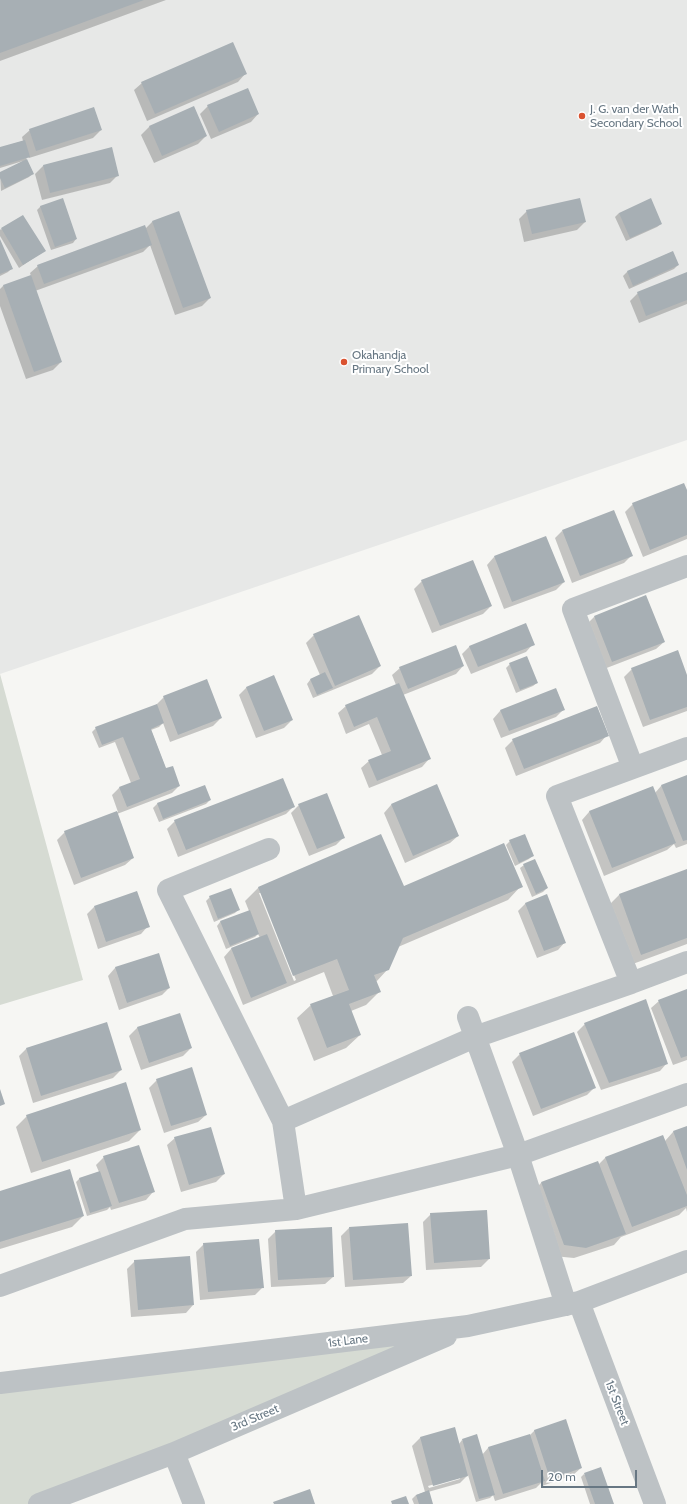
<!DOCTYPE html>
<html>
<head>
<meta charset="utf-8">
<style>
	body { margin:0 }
	#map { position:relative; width:687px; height:1504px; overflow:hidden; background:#f6f6f3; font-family:Cabin,sans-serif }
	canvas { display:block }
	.scale { position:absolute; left:541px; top:1470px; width:96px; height:18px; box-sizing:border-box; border:2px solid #677783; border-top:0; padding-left:5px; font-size:12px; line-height:14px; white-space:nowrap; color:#677783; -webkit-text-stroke:3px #fff; paint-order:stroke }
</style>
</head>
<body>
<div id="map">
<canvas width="687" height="1504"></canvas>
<div class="scale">20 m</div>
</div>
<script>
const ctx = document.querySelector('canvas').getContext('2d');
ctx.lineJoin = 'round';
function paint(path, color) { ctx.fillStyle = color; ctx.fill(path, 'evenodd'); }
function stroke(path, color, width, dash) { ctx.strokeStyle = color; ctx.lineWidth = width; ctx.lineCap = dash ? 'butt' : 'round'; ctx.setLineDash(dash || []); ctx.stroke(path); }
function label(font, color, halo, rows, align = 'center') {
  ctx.font = font + ' Cabin,sans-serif'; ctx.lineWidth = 4; ctx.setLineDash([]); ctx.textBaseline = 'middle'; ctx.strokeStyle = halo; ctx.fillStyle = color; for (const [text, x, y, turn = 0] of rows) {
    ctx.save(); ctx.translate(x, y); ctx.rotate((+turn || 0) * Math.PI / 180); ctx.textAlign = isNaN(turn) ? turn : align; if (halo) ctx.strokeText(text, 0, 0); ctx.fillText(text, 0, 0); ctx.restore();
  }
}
paint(new Path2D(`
	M0,0H687V440L0,674Z`), '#e7e8e7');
paint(new Path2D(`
	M0,674L83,980L0,1005Z
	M468,1326L39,1504H0V1383Z`), '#d6dbd3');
paint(new Path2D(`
	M0,0H166L0,61Z
	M245,74L238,82L147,121L134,90L142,83Z
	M208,106L258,114L251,122L211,139L200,114Z
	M194,108L206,136L198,144L154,163L141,135L149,127Z
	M30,130H101L93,138L29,158L28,157L26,159L33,173L29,177L1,191L0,173L23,161L0,168V148L23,141L22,137Z
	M111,149L118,175L110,183L42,200L35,174L43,166Z
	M41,206L76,239L73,243L51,250L37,210Z
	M527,211L585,222L577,230L524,242L519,219Z
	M179,213L210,298L202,306L175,315L150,245L143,252L35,291L61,362L53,370L26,379L0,306V289L3,286L31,276L30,273L38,266L145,229L152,222Z
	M619,213L661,224L657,227L626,241L615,217Z
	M1,229L44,251L19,268L0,236V230Z
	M0,242L12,268L8,272L0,276Z
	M672,252L678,265L674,269L629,289L623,276L627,272Z
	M687,273V304L639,323L630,301L638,293Z
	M687,493V539L643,557L625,512L633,504Z
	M562,531L631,556L624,563L572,583L555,538Z
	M494,557L564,582L556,590L504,609L487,565Z
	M422,581L491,606L483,614L432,633L414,589Z
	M594,617L664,642L656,649L604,669L587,624Z
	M314,635L380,666L372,674L313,698L307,684L310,680L320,675L306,643Z
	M533,644L526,652L471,674L462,654L470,646Z
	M510,664L537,683L533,686L516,693L506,668Z
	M463,666L456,674L403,695L429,759L422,767L369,788L361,768L369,761L382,755L369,724L346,734L338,713L346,706L396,685L392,675L400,668Z
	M632,669L687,678V711L643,727L624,677Z
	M247,687L292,720L284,728L256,738L239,695Z
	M556,689L564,709L556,717L501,738L493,719L500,711Z
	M164,697L221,718L213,726L170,742L163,723L159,727L151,730L166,769L179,786L172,793L117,814L133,858L125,865L74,885L57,840L65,832L118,812L112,795L119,788L131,783L115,742L99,748L92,732L96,728L156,705Z
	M607,735L600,743L516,776L505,748L513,740Z
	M687,776V844L676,848L674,844L667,850L604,876L582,820L589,812L652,787L655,793L661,786Z
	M204,786L210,800L206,804L159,822L153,808L157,804Z
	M436,786L458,836L450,843L405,863L384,813L391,805Z
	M299,805L344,837L336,845L309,856L291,813Z
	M294,806L286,814L178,857L167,829L175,821Z
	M510,841L533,855L529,859L515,866L506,845Z
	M524,865L547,888L543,892L532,897L520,868Z
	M687,870V944L630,965L608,906L619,895Z
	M521,886L508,900L398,947L388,969L376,982L380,991L366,1005L351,1011L360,1035L346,1048L314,1061L297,1018L311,1005L333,996L324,972L243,1005L224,957L231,949L260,938L258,934L255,937L226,949L217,926L220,922L249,911L245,901L259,887ZM259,893H261L296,980L294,981Z
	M210,897L239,909L235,913L214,922L206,901Z
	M526,903L565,942L558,950L537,958L518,911Z
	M94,907L148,926L141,934L98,949L87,914Z
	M158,954L169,988L162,995L119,1010L108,976L115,968Z
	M687,990V1060L673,1065L651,1008L659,1001Z
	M179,1014L191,1048L183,1056L141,1070L129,1036L137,1028Z
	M585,1024L667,1063L660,1071L601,1090L577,1032Z
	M26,1049L121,1070L113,1078L33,1103L19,1056Z
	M520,1054L595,1087L587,1095L533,1116L512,1062Z
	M157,1080L206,1115L198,1122L164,1133L149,1088Z
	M27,1116L140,1130L129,1141L31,1173L16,1127Z
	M687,1127V1212L686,1208L679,1215L621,1237L614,1245L574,1258L553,1256L530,1194L541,1183L597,1162L598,1165L605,1158L663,1136L665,1141L673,1132Z
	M175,1138L224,1174L216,1182L181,1192L167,1145Z
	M104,1157L153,1192L146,1200L111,1210L110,1207L107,1210L87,1216L76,1182L79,1179L99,1172L96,1165Z
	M0,1192L83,1216L72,1227L0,1249Z
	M431,1214L489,1259L481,1267L426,1270L423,1222Z
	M407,1224L411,1276L403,1283L345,1287L341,1236L349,1228Z
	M276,1231L333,1277L325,1284L271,1287L268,1239Z
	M204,1244L263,1287L255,1295L200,1300L196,1252Z
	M135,1261L193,1305L186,1313L131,1317L127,1269Z
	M454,1429L459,1444L462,1440L482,1455L488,1448L530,1435L535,1430L581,1468L573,1475L542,1486L541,1483L536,1488L495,1501L493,1495L490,1498L476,1502L468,1475L460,1483L428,1492L432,1504H414L412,1499L416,1495L425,1492L412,1446L420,1438ZM460,1477V1479L429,1488L428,1486Z
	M584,1474L613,1504H590L581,1477Z`), '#0003');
paint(new Path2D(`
	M0,0H144L0,53Z
	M233,42L247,74L155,114L141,82Z
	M248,88L259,114L219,132L207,105Z
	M194,106L207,136L162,156L149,126Z
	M94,107L102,130L36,151L29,129Z
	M25,140L30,157L0,166V147Z
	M112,147L119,176L50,193L43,165Z
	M27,159L34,174L5,188L0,178V172Z
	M63,198L77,239L55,247L40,206Z
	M580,198L586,222L532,234L526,210Z
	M651,198L662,224L630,238L619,213Z
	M179,211L211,298L183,308L152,221Z
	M23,215L46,251L23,265L1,228Z
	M145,225L152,245L44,284L37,265Z
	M0,239L13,269L0,274Z
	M673,251L679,265L633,286L627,271Z
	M687,272V300L646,316L637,292Z
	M31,275L62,362L34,372L3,285Z
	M684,483L687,490V535L650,550L632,503Z
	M614,510L633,556L580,576L562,530Z
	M546,536L565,582L512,602L494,556Z
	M473,560L492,606L440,626L421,580Z
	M646,595L665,642L612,662L594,616Z
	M359,615L381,666L335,686L313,634Z
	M526,623L535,645L478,667L469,646Z
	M456,645L464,666L408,689L399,667Z
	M678,650L687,675V707L650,720L631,668Z
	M527,656L538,683L520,690L509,663Z
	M325,672L333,688L317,695L310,679Z
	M274,675L293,720L264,731L246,687Z
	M207,679L222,718L178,735L163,696Z
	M399,683L431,759L377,781L368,760L391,751L377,717L354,727L345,705Z
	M556,688L565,710L509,731L500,710Z
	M157,704L164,723L151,729L166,768L173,766L180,786L127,807L119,787L140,779L123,737L102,745L95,727Z
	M597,706L609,736L524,769L512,739Z
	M687,775V840L683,841L661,785Z
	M283,778L295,807L186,850L174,820Z
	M437,784L459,836L413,856L391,804Z
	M205,785L211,800L163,819L157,803Z
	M653,786L676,843L612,868L589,811Z
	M327,793L345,838L317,849L298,804Z
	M117,811L134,858L81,878L64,831Z
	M381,834L404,886L504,843L523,887L403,938L389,970L374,975L381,992L349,1004L361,1035L327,1048L310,1004L349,990L337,959L293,976L258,887Z
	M525,834L534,856L519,863L509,840Z
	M535,859L548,888L536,894L523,864Z
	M687,869V938L641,955L619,894Z
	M231,888L240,910L218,919L209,896Z
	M137,891L150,927L106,942L94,906Z
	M547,894L566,943L544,951L525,903Z
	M250,910L259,934L230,946L220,921Z
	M267,934L287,983L251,998L231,948Z
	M159,953L170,988L127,1003L115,967Z
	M687,989V1056L681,1058L658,1000Z
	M646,999L668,1064L609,1083L584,1023Z
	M180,1013L192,1048L149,1063L137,1027Z
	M107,1022L122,1070L41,1096L26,1048Z
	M574,1032L596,1088L541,1109L519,1053Z
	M192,1067L207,1115L171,1126L156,1079Z
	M126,1082L141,1130L42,1162L26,1115Z
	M0,1089L5,1104L0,1106Z
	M687,1126V1170L673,1131Z
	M211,1127L225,1174L189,1185L174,1137Z
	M663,1135L687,1195V1206L632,1227L605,1157Z
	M139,1145L155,1192L119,1203L103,1156Z
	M598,1161L626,1234L586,1248L564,1245L541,1182Z
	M70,1169L84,1216L0,1242V1191Z
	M100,1171L112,1206L90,1213L79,1178Z
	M487,1210L490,1259L434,1263L430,1213Z
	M408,1223L412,1276L353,1280L349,1227Z
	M332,1227L334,1277L278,1280L275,1230Z
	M259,1239L264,1288L208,1292L203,1243Z
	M190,1256L194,1305L138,1310L134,1260Z
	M566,1419L582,1468L550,1479L534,1430Z
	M455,1427L468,1476L433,1486L420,1437Z
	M477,1434L495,1495L479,1499L462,1439Z
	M530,1434L545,1481L503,1494L488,1447Z
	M601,1467L614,1504H595L584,1473Z
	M310,1489L315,1504H274L273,1502Z
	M429,1490L433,1504H419L416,1495Z
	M406,1496L409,1504H392L391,1501Z`), '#a7afb4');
stroke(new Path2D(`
	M633,768L573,609L687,566
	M269,849L168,890L283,1121
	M631,983L687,962
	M468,1017L518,1155L566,1305
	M296,1209L283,1121L475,1037L631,983L557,796L687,748
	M0,1286L185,1219L296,1209L518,1155L687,1094
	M579,1302L655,1504
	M0,1383L468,1326L579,1302L687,1261
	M174,1453L194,1504
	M39,1504L174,1453L446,1336`), '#bdc2c5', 22);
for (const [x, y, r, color] of [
	[582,116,4,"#da5230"],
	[344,362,4,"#da5230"]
]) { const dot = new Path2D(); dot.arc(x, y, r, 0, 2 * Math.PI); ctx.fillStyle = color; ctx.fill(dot); stroke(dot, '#fff', 1.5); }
label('12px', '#677783', '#fff', [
	["J. G. van der Wath",590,109],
	["Secondary School",590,123],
	["Okahandja",352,355],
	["Primary School",352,369]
], 'left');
label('12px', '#677783', '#fff', [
	["1st Lane",348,1341,-7],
	["1st Street",617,1403,69],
	["3rd Street",255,1418,-23]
]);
</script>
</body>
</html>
